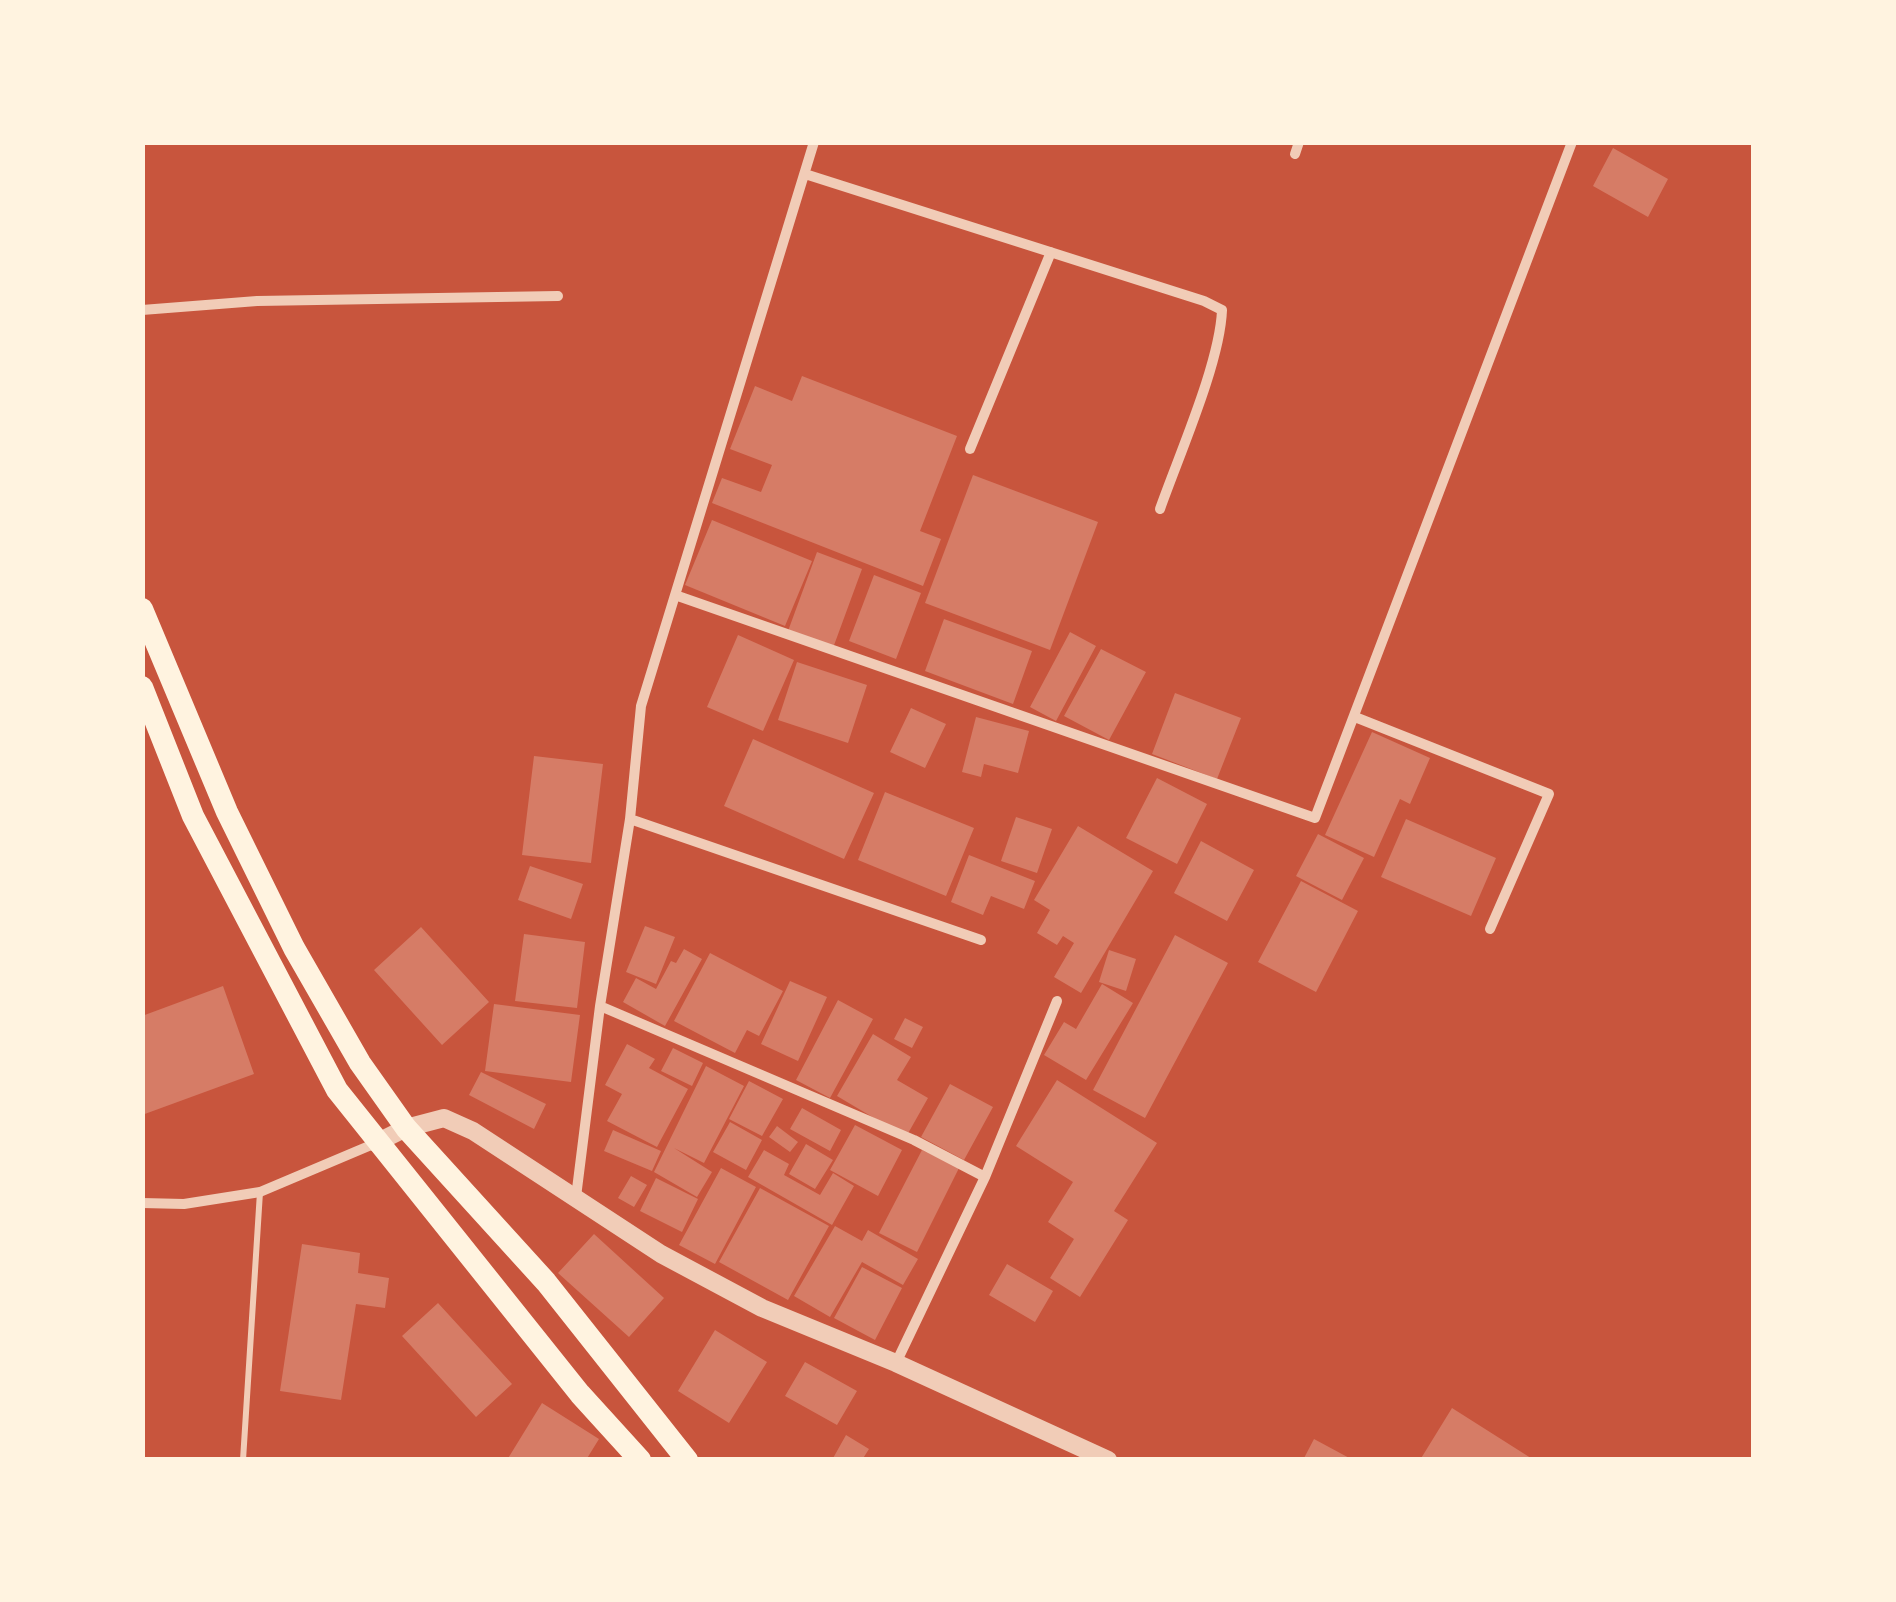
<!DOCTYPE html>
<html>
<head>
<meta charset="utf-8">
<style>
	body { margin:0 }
	#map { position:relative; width:1896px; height:1602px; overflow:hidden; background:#c8553d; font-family:Raleway,sans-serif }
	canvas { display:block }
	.frame { position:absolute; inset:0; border:145px solid #fff3e0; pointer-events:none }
</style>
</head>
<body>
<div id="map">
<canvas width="1896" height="1602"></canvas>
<div class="frame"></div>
</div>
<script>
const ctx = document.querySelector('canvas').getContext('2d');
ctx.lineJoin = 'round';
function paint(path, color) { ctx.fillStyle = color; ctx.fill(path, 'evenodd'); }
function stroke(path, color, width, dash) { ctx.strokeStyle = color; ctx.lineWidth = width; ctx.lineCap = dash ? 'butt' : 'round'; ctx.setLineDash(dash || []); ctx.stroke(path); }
paint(new Path2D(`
	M1613,148L1668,179L1648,217L1593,186Z
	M802,376L957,436L920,531L941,539L923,586L712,503L722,478L761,492L772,465L730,449L755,386L792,401Z
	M973,475L1098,522L1050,650L925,603Z
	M712,520L812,561L785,626L685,585Z
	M817,552L862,569L833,648L788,631Z
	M874,575L921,593L896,659L849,641Z
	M944,619L1032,651L1013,704L925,671Z
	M1070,632L1096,646L1056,721L1030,707Z
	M738,635L794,660L763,731L707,707Z
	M1101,649L1146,672L1109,740L1064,716Z
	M797,662L867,685L848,743L778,720Z
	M1175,693L1241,718L1217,779L1152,754Z
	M911,708L946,724L925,768L890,752Z
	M976,717L1029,731L1018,773L984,764L981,777L962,772Z
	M1372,732L1430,758L1410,804L1400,799L1374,857L1325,835Z
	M753,739L874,793L844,859L724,806Z
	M534,756L603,764L591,863L522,855Z
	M1157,778L1207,804L1177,864L1126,838Z
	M885,792L974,828L946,896L858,860Z
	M1016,817L1052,829L1037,873L1001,861Z
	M1406,819L1496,858L1471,916L1381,877Z
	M1078,826L1153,871L1081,993L1054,977L1074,943L1063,936L1057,945L1037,933L1050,910L1034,900Z
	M1318,834L1364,858L1342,900L1296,876Z
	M1201,841L1254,870L1227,921L1174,893Z
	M969,855L1035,881L1024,909L991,896L983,915L951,902Z
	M530,866L583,884L571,919L518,900Z
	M1301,881L1358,911L1316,992L1258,962Z
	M645,926L675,937L656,984L626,972Z
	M421,927L489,1002L442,1045L374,970Z
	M524,934L585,942L577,1008L515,1001Z
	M1175,935L1228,963L1145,1118L1093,1090Z
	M684,949L702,959L665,1026L623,1002L636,978L656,989L671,961L676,963Z
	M1109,950L1136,959L1126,991L1099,982Z
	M710,953L783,991L759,1036L747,1030L735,1053L674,1021Z
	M790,981L827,997L798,1061L761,1044Z
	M1102,984L1133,1003L1086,1080L1044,1055L1064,1022L1076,1029Z
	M223,986L254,1074L142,1115V1016Z
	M838,1000L873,1019L830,1098L796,1080Z
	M494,1004L580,1015L571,1082L485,1071Z
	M905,1018L923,1027L912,1048L894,1039Z
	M873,1034L911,1057L897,1080L928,1098L906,1137L837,1096Z
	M627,1044L655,1059L649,1068L688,1089L657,1147L607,1121L622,1094L605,1085Z
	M673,1048L703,1063L692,1086L661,1071Z
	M706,1066L744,1086L704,1163L674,1148L712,1172L697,1197L654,1172Z
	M481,1072L546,1104L534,1129L469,1095Z
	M1057,1080L1157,1143L1114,1211L1128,1220L1080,1297L1050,1278L1074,1239L1048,1222L1073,1182L1016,1146Z
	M749,1081L783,1099L762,1136L729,1119Z
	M950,1084L993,1107L964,1160L921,1137Z
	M802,1108L841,1130L830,1151L790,1129Z
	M730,1122L762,1140L746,1170L713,1152Z
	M855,1125L902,1150L878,1196L830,1170Z
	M777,1126L798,1142L790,1152L769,1137Z
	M613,1130L661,1151L652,1171L604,1151Z
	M806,1144L833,1160L815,1189L789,1174Z
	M764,1150L789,1164L784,1175L820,1195L833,1173L854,1186L832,1225L748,1177Z
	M922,1150L959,1168L917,1252L879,1233Z
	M721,1168L756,1187L715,1264L679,1245Z
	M631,1176L647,1185L634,1207L618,1198Z
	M656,1178L698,1199L682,1232L640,1211Z
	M760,1188L829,1226L788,1300L719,1262Z
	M835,1226L862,1241L868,1230L918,1259L903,1285L862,1262L830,1317L794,1296Z
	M594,1234L664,1298L629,1337L558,1273Z
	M302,1244L360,1253L358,1273L389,1278L385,1308L356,1304L341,1400L280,1391Z
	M1007,1264L1053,1291L1035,1322L989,1295Z
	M862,1267L902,1288L875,1340L834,1318Z
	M438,1303L512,1384L476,1417L402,1336Z
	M715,1330L767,1362L729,1423L678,1391Z
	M805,1362L857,1391L837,1425L785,1396Z
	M542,1403L599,1439L586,1460H507Z
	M1452,1408L1534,1460H1420Z
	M846,1435L869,1449L862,1460H832Z
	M1314,1439L1353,1460H1303Z`), '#d67c66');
stroke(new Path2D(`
	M243,1460L260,1192`), '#f1ccb7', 6);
stroke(new Path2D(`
	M1295,154L1299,142
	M805,174L1204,301L1222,310C1220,363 1179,455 1160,509
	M142,310L257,301L558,296
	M970,449L1051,252
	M675,595L1315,818L1572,142
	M1355,717L1549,794L1490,929
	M630,819L981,940
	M600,1006L914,1140L985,1177L896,1363
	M985,1177L1057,1001
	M576,1197L600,1006L630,819L641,706L814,142
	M142,1203L184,1204L260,1192L376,1143`), '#f1ccb7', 10);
stroke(new Path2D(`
	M376,1143L406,1128L444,1118L473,1131L661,1254L762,1308L896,1363L1108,1460`), '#f1ccb7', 18);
stroke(new Path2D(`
	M142,609L227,812L294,948L360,1063L406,1128L546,1282L687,1460
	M142,687L193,816L337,1090L580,1394L640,1460`), '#fff3e0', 22);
</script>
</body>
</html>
